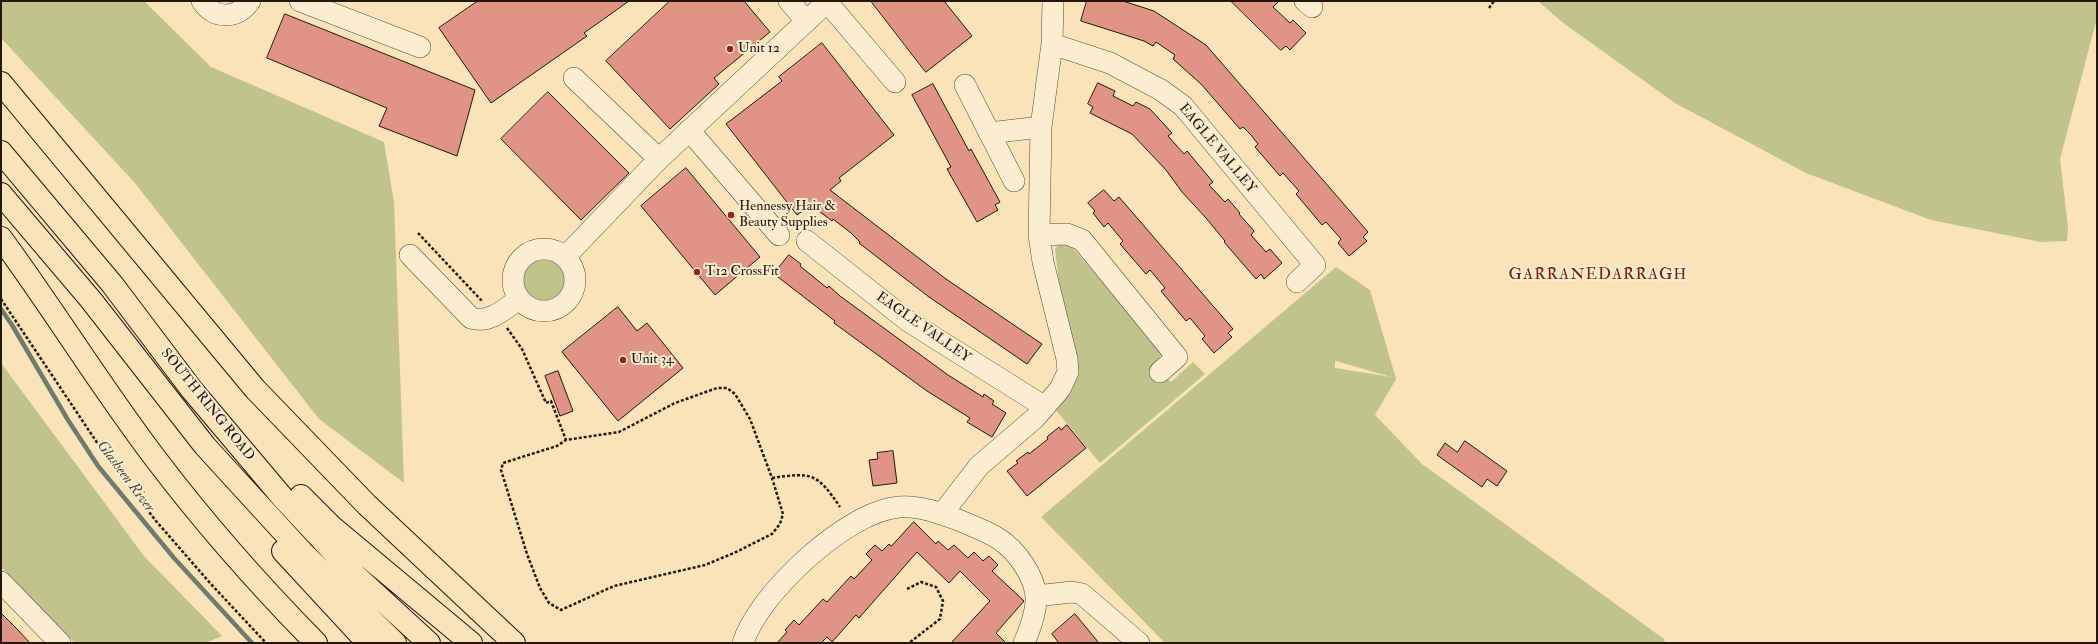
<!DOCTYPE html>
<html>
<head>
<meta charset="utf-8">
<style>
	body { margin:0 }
	#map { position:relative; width:2098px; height:644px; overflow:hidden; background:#f9e3b7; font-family:"IM FELL Double Pica",serif }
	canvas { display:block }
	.frame { position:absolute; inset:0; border:2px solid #23160e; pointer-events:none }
</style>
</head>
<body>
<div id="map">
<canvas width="2098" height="644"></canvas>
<div class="frame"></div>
</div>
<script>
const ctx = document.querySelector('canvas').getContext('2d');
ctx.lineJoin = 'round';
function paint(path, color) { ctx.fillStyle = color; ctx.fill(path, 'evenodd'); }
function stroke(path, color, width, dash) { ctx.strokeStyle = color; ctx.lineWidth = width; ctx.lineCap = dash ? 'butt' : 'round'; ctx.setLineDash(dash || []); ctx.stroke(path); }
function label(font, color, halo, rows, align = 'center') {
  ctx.font = font + ' "IM FELL Double Pica",serif'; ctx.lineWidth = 4; ctx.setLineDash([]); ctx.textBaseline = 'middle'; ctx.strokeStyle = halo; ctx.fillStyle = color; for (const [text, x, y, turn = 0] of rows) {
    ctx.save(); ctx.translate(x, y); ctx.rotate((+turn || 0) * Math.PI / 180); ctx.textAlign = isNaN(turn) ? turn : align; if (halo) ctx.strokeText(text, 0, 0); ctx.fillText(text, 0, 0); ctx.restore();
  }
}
paint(new Path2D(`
	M1,1H144L211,67L384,142L394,202L404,483L319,419L135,183L1,38Z
	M1538,1H2097V18L2060,159L2068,227L2067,241L2041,242L1931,220L1806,173L1675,103L1562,22Z
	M1059,243H1065L1072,247L1156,344L1161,355L1155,365L1171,382L1193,362L1205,374L1100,463L1055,409L1070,393L1076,375L1060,291L1055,249Z
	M521 281a22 22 0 1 1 44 0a22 22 0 1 1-44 0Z
	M1336,267L1370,290L1396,379L1375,415L1422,464L1664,639L1665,643H1165L1041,517ZM1335,361H1336L1391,377L1335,368Z
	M1,363L144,556L222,636L205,643H75L1,567Z`), '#c1c38c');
stroke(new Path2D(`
	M1,309L12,325L68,420L98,466L174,558L252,643`), '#6d7b70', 4.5);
const building = new Path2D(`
	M478,1H629L584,33L587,36L491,103L439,28Z
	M670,1H744L770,32L714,78L719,84L670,129L606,61Z
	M871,1H944L972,36L926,72Z
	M1087,1H1123L1154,11L1206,45L1368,232L1363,237L1367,241L1349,256L1338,243L1341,239L1326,222L1322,225L1296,194L1299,191L1283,173L1280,176L1255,147L1258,144L1251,135L1243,127L1240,129L1201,84L1173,59L1175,55L1156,42L1153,46L1144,41L1081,21Z
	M1231,1H1279L1273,7L1290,23L1293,20L1306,33L1290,50L1286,46L1281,50Z
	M285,14L475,90L457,156L379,126L387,108L267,58Z
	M822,43L894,135L839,178L841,181L830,190L946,279L1042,344L1027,364L929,297L859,243L860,242L851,233L833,219L832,221L811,205L797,215L726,124L782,81L779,77Z
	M1098,83L1115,91L1113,96L1133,106L1136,102L1150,109L1172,133L1168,136L1184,154L1187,151L1213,182L1209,185L1225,202L1228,199L1240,213L1239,214L1254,231L1251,235L1266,252L1270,249L1282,263L1264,279L1261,274L1256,279L1224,242L1225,241L1206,218L1182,192L1166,170L1132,134L1090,113L1093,107L1088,104Z
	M933,84L969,151L971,149L1000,202L995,205L998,210L977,222L947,169L951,167L912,95Z
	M548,92L629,173L581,220L501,139Z
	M686,168L760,257L715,295L641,206Z
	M1104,190L1114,201L1119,197L1233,329L1228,333L1232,337L1214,353L1202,339L1205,336L1190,318L1186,321L1161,291L1165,288L1150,270L1146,274L1120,244L1123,241L1108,223L1104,227L1093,213L1095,211L1088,203Z
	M789,255L801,264L800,266L827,288L829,286L840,296L948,375L983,397L984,394L994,401L992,404L1006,413L992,437L967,422L970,418L927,391L834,323L835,321L774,274Z
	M618,307L637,331L647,323L683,368L618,421L562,352Z
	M558,371L573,411L560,416L545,376Z
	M1067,425L1086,448L1027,496L1007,471L1018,463L1016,461L1028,452L1029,454L1048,439L1047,437L1059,427L1061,430Z
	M1465,441L1507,471L1497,486L1487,479L1482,487L1437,455L1445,443L1457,452Z
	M893,451L897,483L873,486L869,460L878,459L877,453Z
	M914,522L936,544L938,541L948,550L954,545L968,558L974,552L983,561L989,556L998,565L992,571L1024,601L996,633L1006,643H951L990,601L960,571L949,583L917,552L859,618L856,615L832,642L827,637L821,643H777L787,632L785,630L794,620L799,625L823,599L827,602L851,576L854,579L872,560L866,554L875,545L882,551L889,544L891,546Z
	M1,613L18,630L30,643H1Z
	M1075,614L1099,643H1059L1052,634Z`);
paint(building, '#e09485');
stroke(building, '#23160e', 1);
const minor = new Path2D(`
	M202,1C215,20 237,19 250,1
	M300,1L420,47
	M789,1L806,21
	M1305,1L1312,7
	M827,2L895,82
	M1052,44L1110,63L1161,90L1183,106L1315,265L1297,282
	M574,78L659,159
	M965,85L1014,181
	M689,130L779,235
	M989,133L1041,127
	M1039,235L1067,234L1082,240L1177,357L1160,372
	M807,241L908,321L1045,407
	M513 280a31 31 0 1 1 62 0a31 31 0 1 1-62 0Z
	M410,255L471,318C489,324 505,309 519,299
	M565,257L659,159L828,1
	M942,514L979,466L1035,418L1060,389L1068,372L1067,359L1043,262L1039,235L1041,127L1052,44L1053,1
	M1,582L60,643
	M1036,596L1072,592L1082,594L1139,643
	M743,643C758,594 847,511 899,507C920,505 942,514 961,521C974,527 987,531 999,539C1016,550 1034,575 1036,596C1037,611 1030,629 1024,643`);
const major = new Path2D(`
	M1,83L255,389L367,505L514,643
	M1,238C54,310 101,387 155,458C205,524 258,584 316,643`);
const highway = new Path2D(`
	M1,152L112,284L192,390L283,498L355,575L429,643
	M1,194L91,300L205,446L302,552L395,643
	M301,496L332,527L471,643
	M283,551L368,643`);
stroke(minor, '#584938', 22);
stroke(major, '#23160e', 24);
stroke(highway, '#23160e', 24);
stroke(new Path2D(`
	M1489,8L1494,1
	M418,233L482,301
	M1,299L106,456L156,521L210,583L266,643
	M507,328L522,349L546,403L551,401L566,440L619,432L675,403L717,388H727L735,394L750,419L772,478L783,514L780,524L772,534L734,553L705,565L614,586L561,610L549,603L540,588L527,554L501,470L503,463L557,446L566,440
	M772,478C812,472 817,473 840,507
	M907,589L921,582L936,587L943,601L940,619L909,643`), '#23160e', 2.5, [3, 2]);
stroke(minor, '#fbedd0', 21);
stroke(major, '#f9e3b7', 22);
stroke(highway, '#f9e3b7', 22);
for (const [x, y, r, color] of [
	[730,49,4,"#8f2418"],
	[731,215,4,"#8f2418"],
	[697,272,4,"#8f2418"],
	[623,360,4,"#8f2418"]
]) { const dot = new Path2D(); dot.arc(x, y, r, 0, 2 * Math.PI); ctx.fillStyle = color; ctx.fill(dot); stroke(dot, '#fbedd0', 1.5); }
label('14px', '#23160e', '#fbedd0', [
	["Unit 12",738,49],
	["Hennessy Hair &",739,207],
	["Beauty Supplies",739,223],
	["T12 CrossFit",705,272],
	["Unit 34",631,360]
], 'left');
label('14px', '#23160e', '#fbedd0', [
	["EAGLE VALLEY",1217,149,50],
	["EAGLE VALLEY",923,328,35],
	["SOUTH RING ROAD",207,405,51]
]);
label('italic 15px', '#4e5147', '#fbedd0', [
	["Glasheen River",125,477,53]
]);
ctx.letterSpacing = '1px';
label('16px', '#7a1f14', '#fbedd0', [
	["GARRANEDARRAGH",1598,276]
]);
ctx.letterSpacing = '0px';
</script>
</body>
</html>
